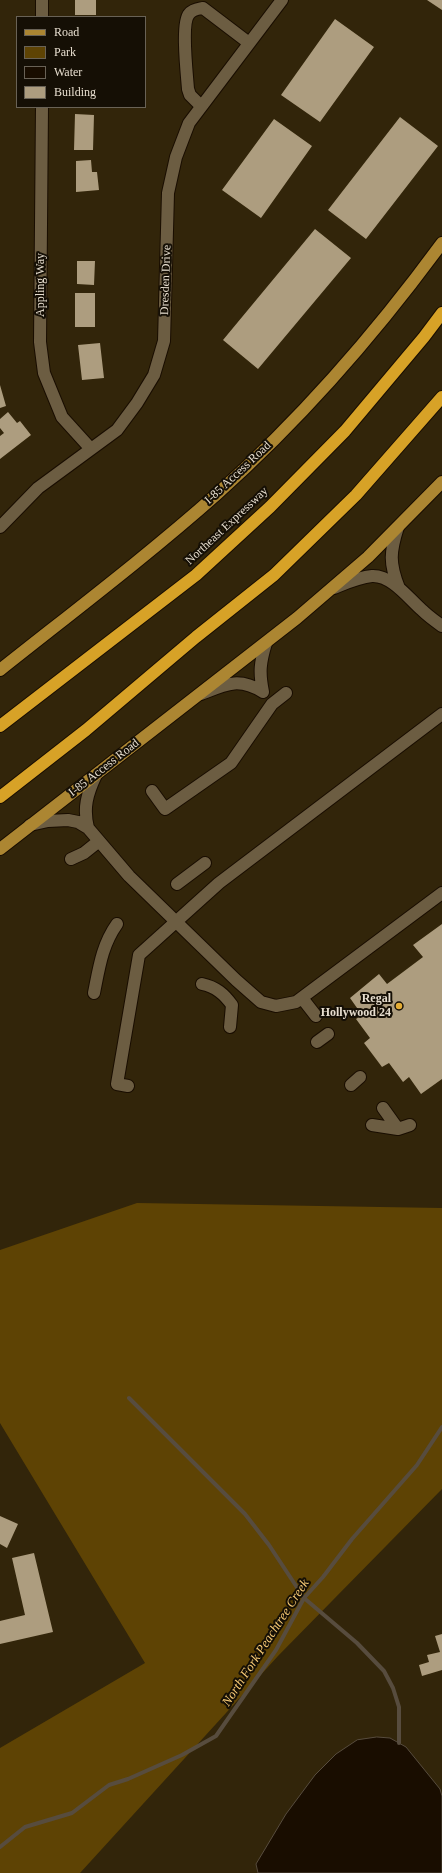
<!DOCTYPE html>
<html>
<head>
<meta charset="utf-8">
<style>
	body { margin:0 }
	#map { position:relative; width:442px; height:1873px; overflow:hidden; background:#32250a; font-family:Georgia,serif }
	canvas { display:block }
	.legend { position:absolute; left:16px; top:16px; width:130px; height:92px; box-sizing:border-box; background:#150f05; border:1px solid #696256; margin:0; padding:5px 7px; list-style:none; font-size:12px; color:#e7decf }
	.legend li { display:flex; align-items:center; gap:8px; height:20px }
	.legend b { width:20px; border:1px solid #696256 }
</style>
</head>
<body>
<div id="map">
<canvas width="442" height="1873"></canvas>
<ul class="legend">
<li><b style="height:5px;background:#ac8632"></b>Road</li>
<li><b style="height:11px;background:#5e4304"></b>Park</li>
<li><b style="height:11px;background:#190d00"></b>Water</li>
<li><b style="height:11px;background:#ad9d7f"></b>Building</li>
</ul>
</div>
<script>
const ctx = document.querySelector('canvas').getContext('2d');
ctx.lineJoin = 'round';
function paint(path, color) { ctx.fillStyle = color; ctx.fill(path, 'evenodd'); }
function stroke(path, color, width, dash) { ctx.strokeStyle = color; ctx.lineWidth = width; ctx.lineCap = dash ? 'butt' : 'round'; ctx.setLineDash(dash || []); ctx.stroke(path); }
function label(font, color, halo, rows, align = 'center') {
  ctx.font = font + ' Georgia,serif'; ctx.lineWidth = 4; ctx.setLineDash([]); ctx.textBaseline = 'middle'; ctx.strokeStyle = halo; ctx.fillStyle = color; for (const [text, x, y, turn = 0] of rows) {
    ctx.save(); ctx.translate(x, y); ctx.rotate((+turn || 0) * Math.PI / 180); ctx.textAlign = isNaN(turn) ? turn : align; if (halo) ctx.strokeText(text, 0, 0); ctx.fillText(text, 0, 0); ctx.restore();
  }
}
paint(new Path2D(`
	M137,1203L442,1208V1489L278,1656L80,1873H0V1748L145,1663L0,1423V1250Z`), '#5e4304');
const water = new Path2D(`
	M377,1737L390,1738L406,1747L440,1789L442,1796V1873H258L256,1864L286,1814L315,1775L336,1754L357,1740Z`);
paint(water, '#190d00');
stroke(water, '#574c3e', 1);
stroke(new Path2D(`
	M129,1398L245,1514L269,1545L304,1598L357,1643L384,1671L393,1688L399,1707V1743
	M0,1847L25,1827L72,1813L109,1785L128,1779L182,1755L216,1736L276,1650L304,1598L323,1577L352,1539L417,1465L442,1427`), '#574c3e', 4);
paint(new Path2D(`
	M75,0H96V15H75Z
	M427,0H442V10Z
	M335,19L374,47L320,122L281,95Z
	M75,114L94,115L93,150H74Z
	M400,117L438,146L366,239L328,210Z
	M274,119L312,146L261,218L222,190Z
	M91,160L92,172H97L99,190L76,192V161Z
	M315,229L351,258L258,369L223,340Z
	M77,261H95L94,285L77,284Z
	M75,293H95V327H75Z
	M100,343L104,378L82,380L78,345Z
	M0,385L6,406L0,408Z
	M8,412L17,423L20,421L31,435L0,459V436L4,433L0,428V419Z
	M442,924V1079L421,1094L409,1077L403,1082L389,1063L382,1067L364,1043L370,1038L356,1019L362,1015L350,998L379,974L387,984L423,957L413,945Z
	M0,1516L18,1524L7,1548L0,1544Z
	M34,1553L53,1632L0,1644V1621L25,1615L12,1558Z
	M442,1634V1670L422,1676L419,1665L429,1662L427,1655L440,1652L435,1636Z`), '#ad9d7f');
const minor = new Path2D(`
	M42,17V0
	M201,106L190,95L188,89C187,75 181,23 189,14C193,9 198,9 203,8L249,43
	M42,107L40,342L44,373L62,417L91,449
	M0,527L38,488L117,430L137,403L154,375L164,341L168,193L176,157L189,123L282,0
	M398,527C390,552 389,563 399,588
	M334,588C346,583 359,577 372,576C392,575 409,599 422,610C428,616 435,621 442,626
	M263,692C259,672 260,663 266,643
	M201,694C226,684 239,677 263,692
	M152,791L165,809L231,763L272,704L286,693
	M30,825L48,821L68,820L78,822L88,828L129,876L236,980L261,1002L276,1006L296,1002L442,893
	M88,828C83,808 87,794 96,775
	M71,859L84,853L99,841
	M177,884L205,863
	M202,984C216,987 224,994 232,1005L230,1027
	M94,993C99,968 102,945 117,924
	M302,998L316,1016
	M317,1042L328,1034
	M351,1085L360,1077
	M128,1086L117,1084L139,955L219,883L442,714
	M383,1108L398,1129
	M372,1125L398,1129L410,1125`);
const major = new Path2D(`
	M0,670C73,612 147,556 217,494C301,419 376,333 442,243
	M0,849L297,618L368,557L442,482`);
const highway = new Path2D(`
	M0,726L196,575L270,507L345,431L424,337L442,313
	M0,797L86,730L196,637L274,575L356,495L442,397`);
stroke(minor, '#190d00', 14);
stroke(major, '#190d00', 14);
stroke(highway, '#190d00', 14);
stroke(minor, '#6c5d42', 12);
stroke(major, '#ac8632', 12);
stroke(highway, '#d7a227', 12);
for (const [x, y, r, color] of [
	[399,1006,4,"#e4ad35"]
]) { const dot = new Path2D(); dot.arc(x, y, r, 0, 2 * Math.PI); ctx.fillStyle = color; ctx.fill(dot); stroke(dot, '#150f05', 1.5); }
label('12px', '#e7decf', '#150f05', [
	["Dresden Drive",166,280,-88],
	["Appling Way",41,285,-90],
	["I-85 Access Road",238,473,-43],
	["Northeast Expressway",227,526,-43],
	["I-85 Access Road",104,768,-38]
]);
label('bold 12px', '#e7decf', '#150f05', [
	["Regal",391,999],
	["Hollywood 24",391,1013]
], 'right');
label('italic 13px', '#f7ca74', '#150f05', [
	["North Fork Peachtree Creek",266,1643,-57]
]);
</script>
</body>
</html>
